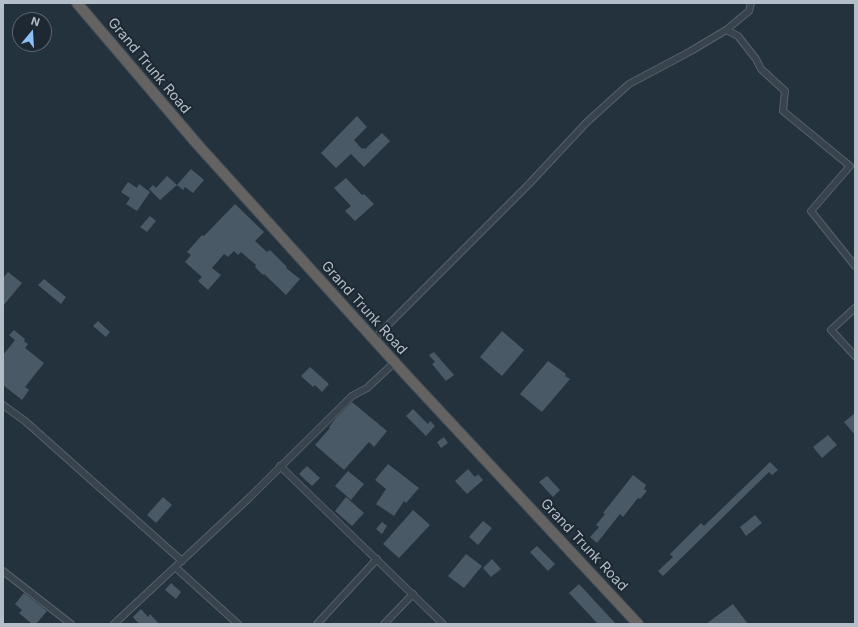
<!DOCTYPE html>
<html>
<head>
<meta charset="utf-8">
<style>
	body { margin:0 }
	#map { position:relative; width:858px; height:627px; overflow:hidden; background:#24323d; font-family:Inter,sans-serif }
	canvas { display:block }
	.frame { position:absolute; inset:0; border:4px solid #b4bec8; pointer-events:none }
	.north { position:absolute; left:12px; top:12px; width:40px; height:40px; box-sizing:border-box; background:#1d2832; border:1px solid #59646e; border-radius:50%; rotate:18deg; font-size:11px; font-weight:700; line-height:16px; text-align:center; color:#b4bec8 }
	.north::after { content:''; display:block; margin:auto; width:14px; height:18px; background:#8cc0f6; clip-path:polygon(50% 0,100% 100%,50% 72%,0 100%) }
</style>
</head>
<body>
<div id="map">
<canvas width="858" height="627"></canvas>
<div class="frame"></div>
<div class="north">N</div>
</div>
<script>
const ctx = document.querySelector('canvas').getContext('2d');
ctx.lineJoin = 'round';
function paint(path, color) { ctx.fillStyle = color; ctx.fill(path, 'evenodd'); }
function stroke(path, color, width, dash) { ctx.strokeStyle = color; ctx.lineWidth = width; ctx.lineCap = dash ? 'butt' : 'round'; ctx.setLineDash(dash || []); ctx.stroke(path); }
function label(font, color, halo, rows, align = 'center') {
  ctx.font = font + ' Inter,sans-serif'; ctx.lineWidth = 4; ctx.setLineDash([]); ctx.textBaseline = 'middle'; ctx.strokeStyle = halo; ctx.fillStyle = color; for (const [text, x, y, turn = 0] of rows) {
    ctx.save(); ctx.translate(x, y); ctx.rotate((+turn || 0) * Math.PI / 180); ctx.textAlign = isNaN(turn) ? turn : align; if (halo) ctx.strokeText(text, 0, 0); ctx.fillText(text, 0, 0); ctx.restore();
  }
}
paint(new Path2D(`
	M357,116L367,127L354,140L362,149L363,148L365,149L382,133L390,141L364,167L351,154L336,168L321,153Z
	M191,169L204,180L193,193L185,187L183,190L177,185Z
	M167,176L177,185L160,200L149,189L153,185L156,188Z
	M346,178L362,195L364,194L374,204L355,221L345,211L351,206L334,188Z
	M128,182L137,188L139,184L150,192L137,211L126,204L130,198L121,192Z
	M235,204L264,232L255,241L267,252L270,250L287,267L286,268L300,279L286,295L264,274L263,275L255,267L256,265L241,252L238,255L234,251L228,257L224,254L212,268L221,275L208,290L198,281L202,277L185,262L191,255L187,252L202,235L204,236Z
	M150,216L156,221L147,232L140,227Z
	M8,272L22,283L3,306V278Z
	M44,279L66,297L61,304L38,285Z
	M98,321L110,332L106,337L93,326Z
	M14,330L25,339L24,341L28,344L25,348L44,363L25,387L29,390L22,400L3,385V355L15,340L9,335Z
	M502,331L524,350L502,376L480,357Z
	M434,352L454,375L446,381L432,364L435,362L429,355Z
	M548,361L566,374L565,376L570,379L542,412L520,394Z
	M310,367L329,384L322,392L315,385L313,387L301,376Z
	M352,402L387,431L374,447L369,442L344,470L315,445L330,428L329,427L336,418Z
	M413,409L428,424L430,421L435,426L426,436L406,416Z
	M855,413V435L844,422Z
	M828,435L837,445L822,458L813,447Z
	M444,437L448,443L441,448L437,442Z
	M770,462L778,470L772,475L769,472L663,576L658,571L673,557L670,554L701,523L704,526Z
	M388,464L419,488L406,503L404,501L394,516L376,504L386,489L375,480Z
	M307,466L320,478L312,486L299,474Z
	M468,469L475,477L478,474L483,480L467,494L455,481Z
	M348,471L364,484L351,500L335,486Z
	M633,475L646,485L644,489L647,491L640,499L638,498L623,517L620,514L597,543L590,537L599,527L596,525L605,514L603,513Z
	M547,476L560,490L553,497L539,482Z
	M163,497L172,505L156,523L147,515Z
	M346,497L364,513L352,526L335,511Z
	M413,510L430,525L399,558L383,544Z
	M755,515L762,523L746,536L740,527Z
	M483,521L492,528L478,545L469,537Z
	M382,522L387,526L382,534L376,529Z
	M537,546L555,564L548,571L530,552Z
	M466,554L482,566L464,588L448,576Z
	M492,559L501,569L491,577L483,568Z
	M171,583L181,592L176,599L165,590Z
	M579,584L616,624H598L569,593Z
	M24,593L47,611L36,624H32L19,613L22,610L15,604Z
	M733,604L748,624H706Z
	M141,609L148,617L150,614L159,624H139L133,617Z`), '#4a5966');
const minor = new Path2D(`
	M751,3L749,11L726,30L738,36L756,59L761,69L785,91L783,111L850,166L811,211L855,266
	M855,308L831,330L855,356
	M374,339L529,184L587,122L629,84L691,51L726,30
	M3,405L25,421L182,561
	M280,466L443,624
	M175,567L238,624
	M3,571L71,624
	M114,624L249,498L352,396L367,388L395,362
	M317,624L377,559
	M384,624L413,594`);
const trunk = new Path2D(`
	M77,3L198,145L408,377L638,624`);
stroke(minor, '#56616b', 8);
stroke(trunk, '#434e58', 12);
stroke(minor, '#38434d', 6);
stroke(trunk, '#646361', 10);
label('14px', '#b4bec8', '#1d2832', [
	["Grand Trunk Road",149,66,50],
	["Grand Trunk Road",364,308,48],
	["Grand Trunk Road",584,545,47]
]);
</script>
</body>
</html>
